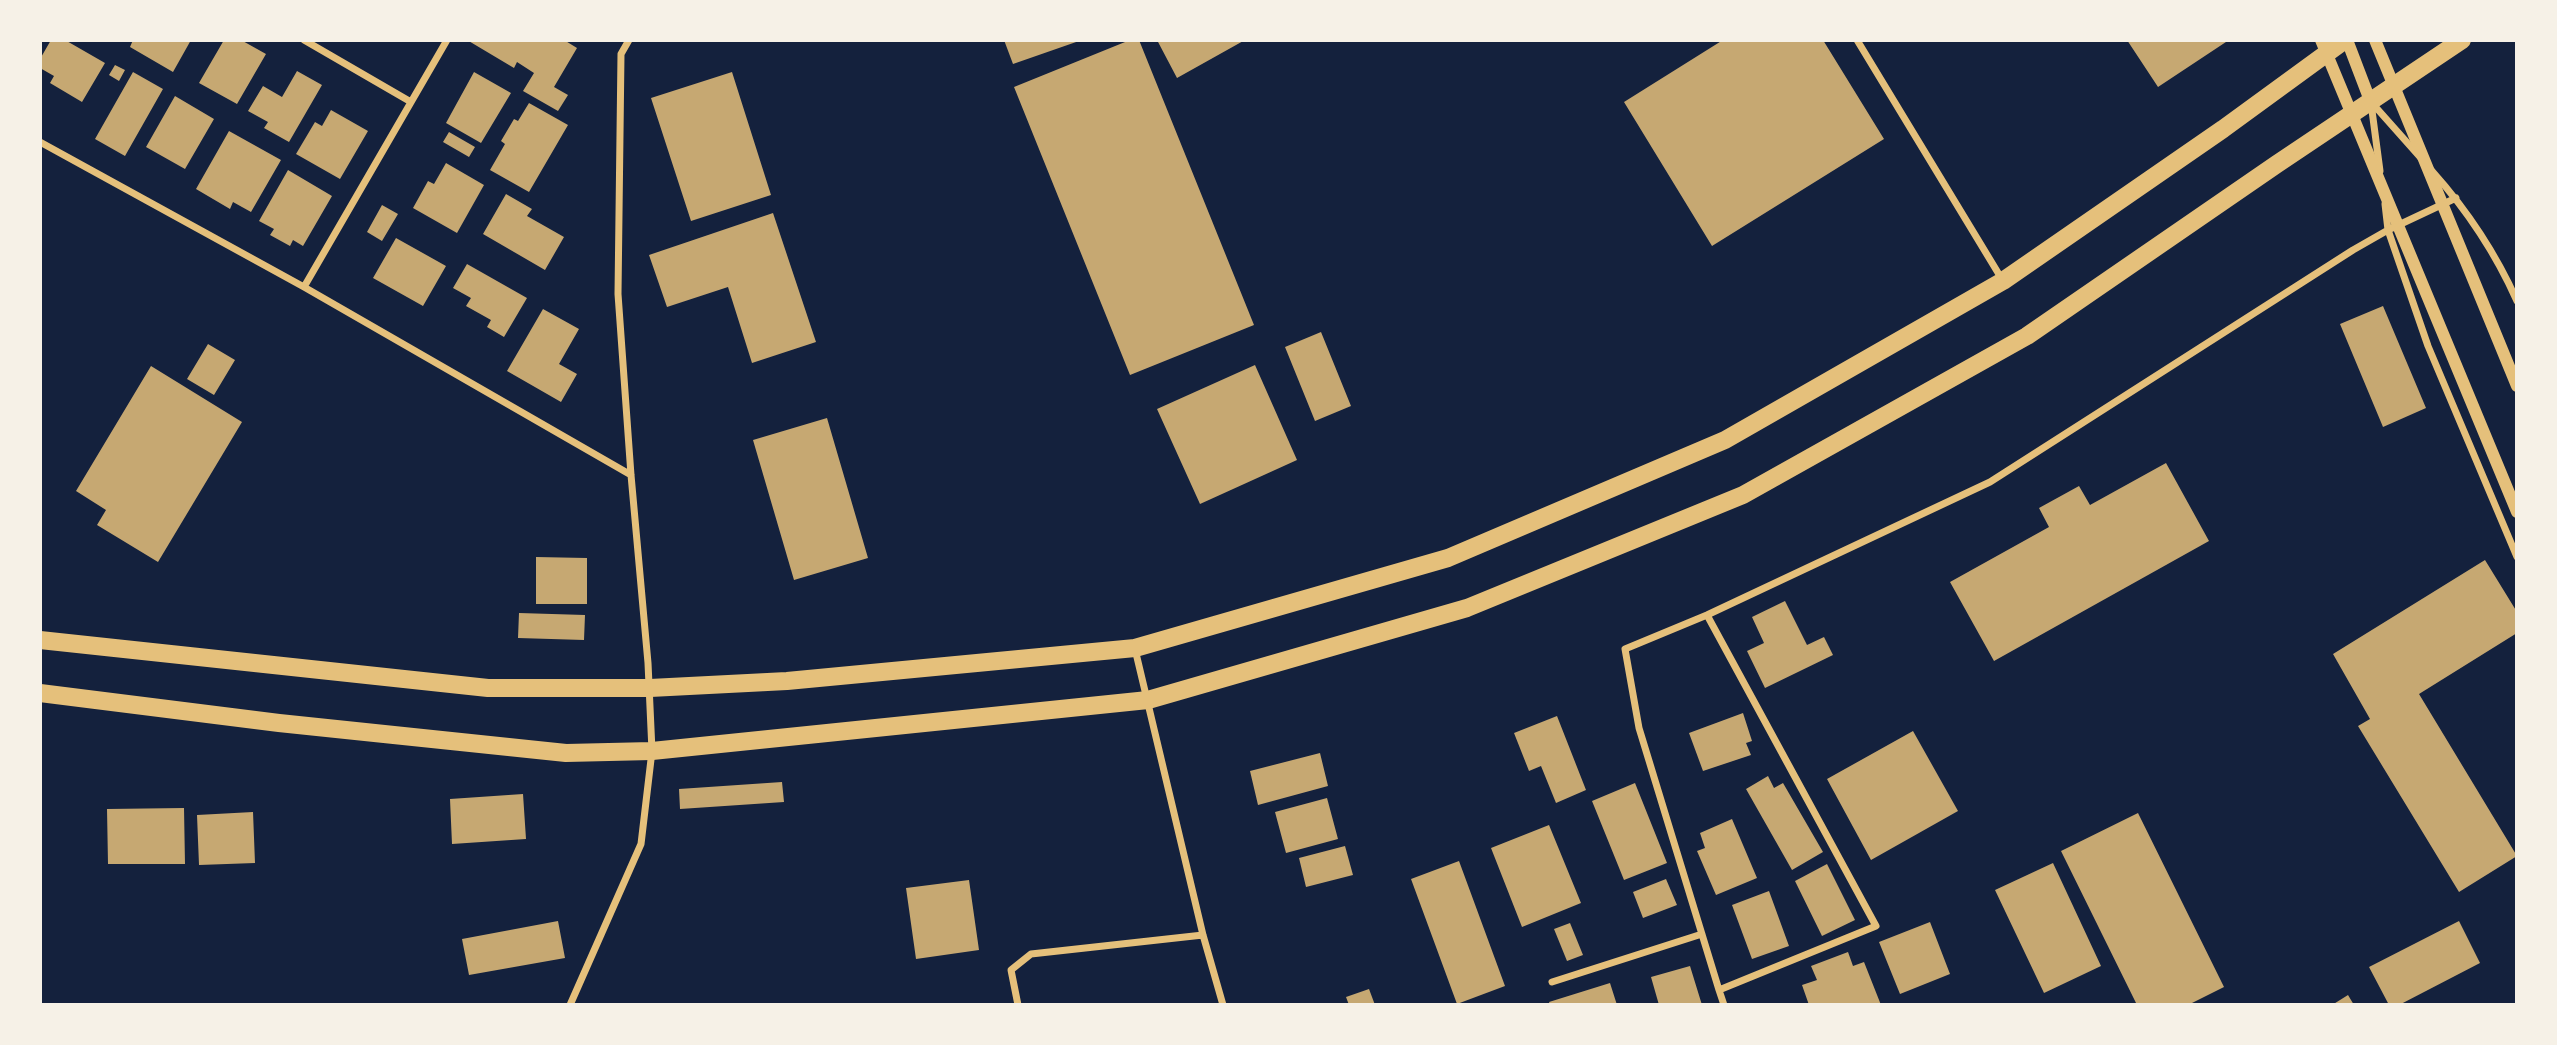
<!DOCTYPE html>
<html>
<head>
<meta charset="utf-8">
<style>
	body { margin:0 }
	#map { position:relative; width:2557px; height:1045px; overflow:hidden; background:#14213d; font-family:"Sofia Sans Condensed",sans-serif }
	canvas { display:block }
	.frame { position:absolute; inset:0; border:42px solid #f6f1e7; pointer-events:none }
</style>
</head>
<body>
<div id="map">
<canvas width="2557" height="1045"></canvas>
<div class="frame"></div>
</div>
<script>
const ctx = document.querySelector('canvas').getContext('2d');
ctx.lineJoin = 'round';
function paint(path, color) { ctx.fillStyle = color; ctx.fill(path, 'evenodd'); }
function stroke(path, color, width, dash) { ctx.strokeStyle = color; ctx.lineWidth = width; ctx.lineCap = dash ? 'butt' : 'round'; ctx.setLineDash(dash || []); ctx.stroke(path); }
paint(new Path2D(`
	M51,40H65L105,63L82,102L50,83L54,76L40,68V59Z
	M133,40H191L173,72L130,47Z
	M224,40H241L266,54L237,104L199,83Z
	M467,40H564L577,48L554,87L568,95L558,111L523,91L534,73L517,62L514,68Z
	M1004,40H1079V41L1013,64Z
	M1130,40H1139L1254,325L1130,375L1014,87Z
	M1157,40H1245L1177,78Z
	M1723,40H1823L1884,139L1712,246L1624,102Z
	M2127,40H2229L2158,87Z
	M115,65L125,70L119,81L109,75Z
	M297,71L322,85L289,142L264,128L268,122L248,111L263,86L282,97Z
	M133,72L163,89L125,156L95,139Z
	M474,72L511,93L481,143L446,123Z
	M732,72L771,195L691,221L651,98Z
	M175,96L214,119L185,169L146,147Z
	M529,103L568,125L529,192L490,170L505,144L501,141L514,119L518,121Z
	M331,110L368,131L340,179L296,154L315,122L322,126Z
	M229,131L281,160L251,212L233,202L230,209L196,189Z
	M449,132L475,147L469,157L443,142Z
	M446,163L484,185L457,233L413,208L428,181L434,184Z
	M288,170L332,196L303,246L293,240L290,246L270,235L274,229L259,221Z
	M506,194L532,209L527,216L564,237L545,270L483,234Z
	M382,205L398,214L382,241L367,232Z
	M773,213L816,342L752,363L728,287L667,307L649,255Z
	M396,238L446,266L423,306L373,278Z
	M467,264L527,298L504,337L487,327L491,320L466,306L471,298L453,288Z
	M2383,306L2426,408L2383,427L2340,324Z
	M543,309L579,329L559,364L577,374L561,402L507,371Z
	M1321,332L1351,406L1315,421L1285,347Z
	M208,344L235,360L214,395L187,379Z
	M1255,365L1297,460L1200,504L1157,409Z
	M151,366L242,422L158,562L97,525L106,510L76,491Z
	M827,418L868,558L794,580L753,440Z
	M2166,463L2209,541L1994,661L1950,582L2049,527L2039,508L2079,486L2090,505Z
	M536,557L587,558V604H536Z
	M2485,560L2517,612V633L2419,694L2517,856L2459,892L2358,726L2370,719L2333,654Z
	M1785,601L1807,645L1824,637L1833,655L1765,688L1747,651L1764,643L1752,617Z
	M519,613L585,615L584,640L518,638Z
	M1743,713L1752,741L1746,743L1751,755L1703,771L1689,733Z
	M1557,716L1586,790L1556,803L1541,766L1529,771L1514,733Z
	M1913,731L1958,811L1871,860L1827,779Z
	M1320,753L1328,786L1258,805L1250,771Z
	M1768,776L1774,788L1783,783L1823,852L1792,870L1746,789Z
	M782,782L784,802L680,809L679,789Z
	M1635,783L1667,863L1624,880L1592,801Z
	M523,794L526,839L452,844L450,799Z
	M1327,798L1338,839L1286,853L1275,812Z
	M184,808L185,864H108L107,809Z
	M253,812L255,863L199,865L197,815Z
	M2138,813L2224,987L2188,1005H2137L2061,851Z
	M1732,819L1757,878L1716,895L1697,851L1705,848L1700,833Z
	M1549,825L1581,903L1522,927L1491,848Z
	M1345,846L1353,875L1306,887L1299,858Z
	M1459,861L1505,986L1457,1004L1411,879Z
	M2053,863L2101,966L2044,993L1995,890Z
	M1827,864L1855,920L1822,936L1795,881Z
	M1666,879L1677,905L1643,918L1633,892Z
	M969,880L979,950L916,959L906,888Z
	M1769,891L1789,946L1752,959L1732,905Z
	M558,921L565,958L469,975L462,939Z
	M2459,921L2480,963L2399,1005H2389L2369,967Z
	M1930,922L1950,974L1900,994L1879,942Z
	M1570,923L1583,955L1567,961L1554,929Z
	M1848,952L1853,966L1864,962L1881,1005H1809L1802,985L1817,980L1811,966Z
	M1690,966L1702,1005H1659L1651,977Z
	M1610,983L1617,1005H1550L1549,1002Z
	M1369,989L1375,1005H1349L1346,997Z
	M2348,995L2354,1005H2332Z`), '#c6a872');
stroke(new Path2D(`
	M304,40L411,102
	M1857,40L2003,281
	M2371,103L2380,171
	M2372,103L2420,157
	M40,142L304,287L631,475
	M2432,171C2466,209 2496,254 2517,301
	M2385,204L2388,230L2428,346L2517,557
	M304,287L447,40
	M1707,615L1876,926L1719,990L1639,728L1625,649L1707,615L1990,482L2353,250L2388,230L2456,198
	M1135,649L1203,935L1223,1005
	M1552,982L1702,934
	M1719,990L1724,1005
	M570,1005L641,844L652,751L648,663L631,475L618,294L621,54L629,40
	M1018,1005L1011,970L1031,954L1203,935`), '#e5c07b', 7);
stroke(new Path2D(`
	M2321,40L2517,512
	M2347,40L2371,103
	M2375,40L2517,386`), '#e5c07b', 12);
stroke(new Path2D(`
	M40,640L488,688H650L787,681L1135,648L1448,558L1725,440L2003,281L2223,129L2345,40
	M40,693L279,723L566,753L652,751L1148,700L1467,608L1743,495L2027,336L2277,164L2462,40`), '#e5c07b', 18);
</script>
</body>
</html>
